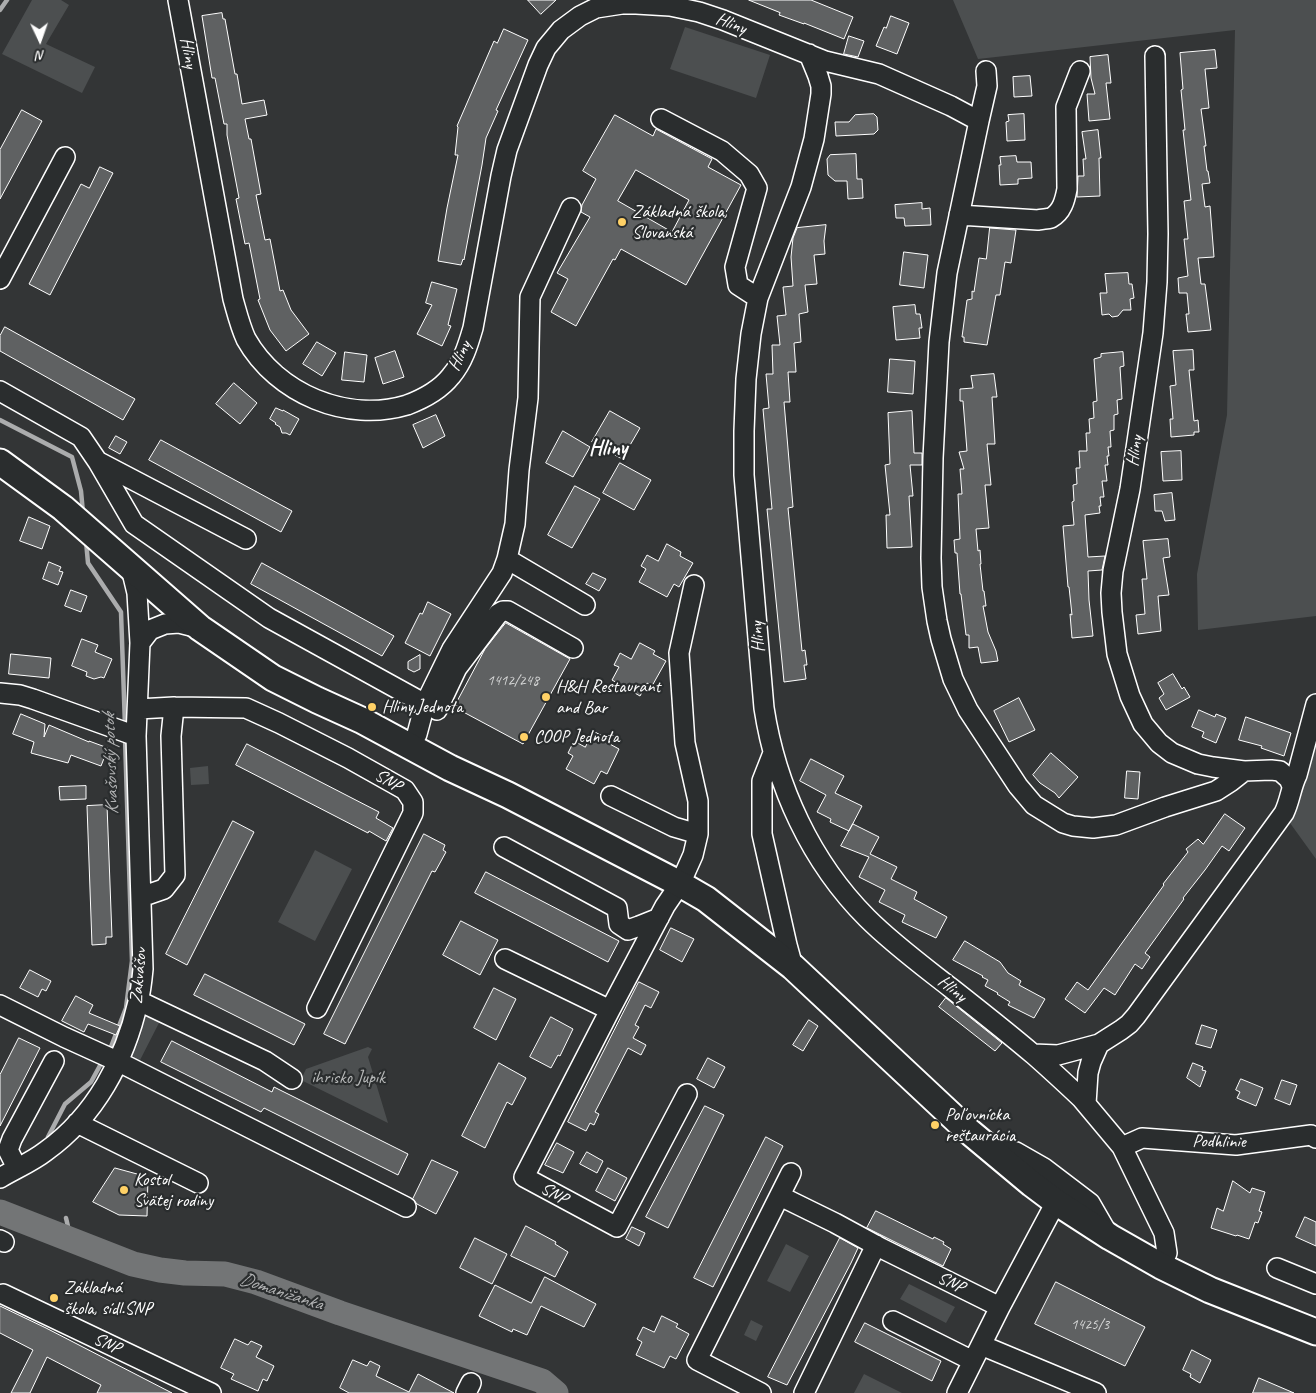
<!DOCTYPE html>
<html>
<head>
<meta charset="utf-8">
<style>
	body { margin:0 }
	#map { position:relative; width:1316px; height:1393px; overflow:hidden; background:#333536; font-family:Caveat,sans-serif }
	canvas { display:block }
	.north { position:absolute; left:15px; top:15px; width:50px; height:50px; -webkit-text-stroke:4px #2a2d2e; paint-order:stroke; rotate:177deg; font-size:14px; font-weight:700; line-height:20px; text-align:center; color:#fff }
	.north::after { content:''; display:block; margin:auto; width:18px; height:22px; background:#fff; clip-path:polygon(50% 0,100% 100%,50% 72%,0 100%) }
</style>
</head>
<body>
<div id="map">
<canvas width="1316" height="1393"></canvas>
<div class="north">N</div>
</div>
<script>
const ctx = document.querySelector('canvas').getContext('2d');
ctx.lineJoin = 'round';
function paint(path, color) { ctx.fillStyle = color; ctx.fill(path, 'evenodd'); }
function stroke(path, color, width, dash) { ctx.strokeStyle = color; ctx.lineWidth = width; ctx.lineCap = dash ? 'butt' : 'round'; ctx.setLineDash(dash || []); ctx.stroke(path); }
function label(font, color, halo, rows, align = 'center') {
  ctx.font = font + ' Caveat,sans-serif'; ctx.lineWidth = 4.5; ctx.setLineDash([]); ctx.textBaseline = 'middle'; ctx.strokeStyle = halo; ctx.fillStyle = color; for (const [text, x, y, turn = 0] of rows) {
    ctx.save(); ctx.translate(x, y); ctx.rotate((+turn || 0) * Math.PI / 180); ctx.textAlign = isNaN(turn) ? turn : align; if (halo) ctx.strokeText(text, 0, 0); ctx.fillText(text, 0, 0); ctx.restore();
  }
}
paint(new Path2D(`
	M32,0H61L69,5L46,44L95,67L82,93L2,54Z
	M953,0H1316V616L1198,630L1197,574L1227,415L1235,30L978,59Z
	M685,27L770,55L756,98L670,69Z
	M1316,715V859L1290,823Z
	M208,766L209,784L191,785L190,768Z
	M315,850L352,869L315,941L278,922Z
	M148,1015L161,1019L138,1064L135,1063L133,1055L140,1038L145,1019Z
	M368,1047L372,1049L368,1057L388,1123L301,1080L306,1069Z
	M786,1244L809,1256L790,1292L767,1281Z
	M909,1284L955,1307L946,1323L900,1299Z
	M751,1320L763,1326L756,1341L744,1335Z
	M864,1374L902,1393H854Z`), '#4c4f50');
stroke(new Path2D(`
	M0,10L7,0
	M0,420L72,457L81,491L83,513
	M86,541L88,563L121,612L125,726
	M109,1052L126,1008L132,961L125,738
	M48,1137L65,1104L91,1082L103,1060
	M66,1218L71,1239`), '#abacad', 4.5);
stroke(new Path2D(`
	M0,1212L133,1264L160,1270L185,1273L225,1274L256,1282L340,1313L542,1381L556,1393`), '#737576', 25);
const building = new Path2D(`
	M528,0H556L541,14Z
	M749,0H811L853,17L844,39L804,23V24L779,15L780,13Z
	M222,13L223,19H225L235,74H237L242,104L264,100L267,115L245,119L249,139H251L261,194L256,195L265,240L270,239L280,291L283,290L291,310L309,334L286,351L270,330L258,300L260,299L249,243L245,244L236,199L239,198L227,135V124H224L215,78H212L202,16Z
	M891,16L909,23L897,54L876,46L884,27L886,28Z
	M504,29L528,40L496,110L498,111L486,138L482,165L464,260L463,259L461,265L438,261L447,208L458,155H455L458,127L457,126L494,41L497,43Z
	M849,36L864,41L858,57L844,54Z
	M1215,50L1217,68L1205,69L1209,108L1201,109L1206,146H1204L1207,171H1208L1210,183L1202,184L1205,207L1210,206L1214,257L1198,258L1201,284H1205L1211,330L1188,332L1186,314H1189L1187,293H1179L1178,278L1188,276L1184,239H1188L1184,201L1191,200L1183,130H1185L1181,90L1183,89L1180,53Z
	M1108,55L1111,83H1106L1110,119L1089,121L1087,94H1095L1091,78L1090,57Z
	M1030,76L1032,96L1014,97L1013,77Z
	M22,110L42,121L0,199V150Z
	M874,114L877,117L878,130L874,134L836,136L835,122H849L855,115Z
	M1024,114L1025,140L1007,141L1006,122L1009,121L1008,115Z
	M615,115L653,136L656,129L712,159L708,167L741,185L686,285L621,249L615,260L613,259L576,326L551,312L568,279L557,273L590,217L581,212L582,205L596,179L583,171ZM636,170L689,200L672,232L618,201Z
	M1098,130L1101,158H1099L1100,196L1077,197L1078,176H1084L1083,159H1086L1082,132Z
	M856,154L857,179H862L863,198L848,199L847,181H835L828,175L827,159L830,155Z
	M1016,156L1017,162H1031L1032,178L1018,179V184L1000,185L999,165H1001L1000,157Z
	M100,167L113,173L50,295L29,284L81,184L89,188Z
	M922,203V209L930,208L931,225L905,226L904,218H896L895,205Z
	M826,225L824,241L825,254L814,255L817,284L805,285L808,312L799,314L801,342L794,343L796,372H788L790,402H784L793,507L788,508L802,651L805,650L807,665H804L806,679L784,682L767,509H772L763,409L769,408L766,374H773L772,345H780L777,316L786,315L783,287L793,286L791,257L793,238L797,228Z
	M990,228L1016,230L1011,263L1005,262L1000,295H996L987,345L964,342V337H962L967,300L972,299V291L974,292L979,258L986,259Z
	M904,252L928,255L924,288L900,285Z
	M1128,273L1129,284H1132L1134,298L1130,299L1131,310H1123L1118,316L1112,317L1109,314L1102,315L1100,293H1107L1105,274Z
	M432,282L457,289L448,325L451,326L442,346L417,334L432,305L426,303Z
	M915,305L916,314H920L922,328H919L920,338L896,340L893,307Z
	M5,327L135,399L123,420L0,351V336Z
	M317,342L336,353L322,376L303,364Z
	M1193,350L1194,370H1189L1194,421L1198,420L1199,432H1194V435L1171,437L1170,419H1173L1170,386L1176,385L1173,351Z
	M395,351L404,377L383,384L375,358Z
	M345,352L367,355L364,382L342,380Z
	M1123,352L1124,366L1120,367L1122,399L1117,400L1118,414L1114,415V430L1110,431L1111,447H1108L1109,456H1107L1108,465H1105L1107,481H1102L1104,497H1100L1101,506H1099L1100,513L1085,515L1088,557L1105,556L1102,570L1088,571L1089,600L1093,636L1072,638L1070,614L1072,615L1069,587H1068L1063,526L1074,525L1072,502L1074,501L1073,485L1077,484L1076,468H1080L1079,451H1087L1086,433H1090L1089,419L1094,418L1093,402L1097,401L1094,359L1101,357V354Z
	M890,359L915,361L913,394L888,392Z
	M994,374L997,397H992L995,444H987L991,485H985L989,528L976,529L978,551L980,550L981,564H980L983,591H984L986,606H983L988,632L996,651L998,661L981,663L978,647L969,648V635H966L961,594H960L957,553H955L954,540L960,539L958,494H962L960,469H964L959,452L967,451L963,401H960V389L973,388L971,376Z
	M234,383L257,403L240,424L216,404Z
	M276,408L283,411V410L299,419L290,435L286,433H282L280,427L275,424L276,423L270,419Z
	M610,411L640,428L622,459L592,442Z
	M912,411L914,453H922V465H910L913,496H909L912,547L887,548L886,515H890L885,465L890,464L888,413Z
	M436,415L445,436L423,448L413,425Z
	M563,431L590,447L573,477L546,463Z
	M116,436L127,442L120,454L109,448Z
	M161,440L292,511L281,532L149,460Z
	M1181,451L1182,480L1163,481L1161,452Z
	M620,463L651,480L634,510L603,493Z
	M575,486L600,499L572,548L548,535Z
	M1172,493L1175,520L1165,521L1162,511H1155L1154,495Z
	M29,517L50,526L42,549L20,541Z
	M1168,539L1170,557L1163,558L1169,595L1158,596L1161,631L1138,634L1136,615L1145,614L1142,579H1147L1143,541Z
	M667,544L681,552L680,556L693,563L679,587L674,584L667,597L639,582L646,569L641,566L647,555L658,561Z
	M49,562L61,567L59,571L63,572L58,585L43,579Z
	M262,563L394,636L382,656L251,584Z
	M593,573L606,579L599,591L586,584Z
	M71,590L87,596L81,612L65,606Z
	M428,602L451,614L430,656L405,643L420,613L422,614Z
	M506,623L570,659L523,744L454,707L485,649Z
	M82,639L98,645L95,652L112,659L104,678L101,677L94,679L86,676L87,672L72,666Z
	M640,643L655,651L653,654L666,661L652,686L647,683L640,696L612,680L619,667L614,665L620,653L631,659Z
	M11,654L51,658L49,678L9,674Z
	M420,655V669L414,672L408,669V662Z
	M1173,674L1182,689L1184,687L1190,697L1166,710L1159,698L1164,694L1158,683Z
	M1019,698L1035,730L1009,742L994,711Z
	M1199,710L1215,717L1216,714L1226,718L1216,743L1202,737L1204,732L1192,727Z
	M21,714L45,724L44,737L49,725L89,742V741L108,748L101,766L71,755L68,763L31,753L34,742L13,734Z
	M1246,717L1291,733L1284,756L1261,748L1262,746L1239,740Z
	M593,731L608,739L606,742L619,749L607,774L601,771L594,784L566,769L573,756L568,753L574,741L585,747Z
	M247,744L379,812L376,818L393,828L386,841L369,831L368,833L236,765Z
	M1051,753L1078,777L1059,798L1055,793L1040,783L1033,775Z
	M811,759L844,776L835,793L862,806L849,831L830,822L831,819L817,812L826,795L800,781Z
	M1127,771L1140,772L1138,799L1125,798Z
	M86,786V799L60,800L59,787Z
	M107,805L112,937H106V944L92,945L87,806Z
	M1225,814L1245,828L1229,851L1222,846L1205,870L1183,898L1184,899L1145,953L1150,957L1142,969L1135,964L1115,995L1104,988L1085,1013L1065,999L1077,982L1088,990L1164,885L1163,884L1188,852L1186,849L1198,839L1203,844Z
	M233,821L254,832L187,965L166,954Z
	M853,824L879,837L870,854L897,867L891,879L917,892L914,899L947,917L936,938L902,922L905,915L879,902L885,890L859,877L869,857L841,846Z
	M424,834L445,845L443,850L446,852L435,872L432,871L345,1044L324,1034Z
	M486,872L619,941L608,962L475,893Z
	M461,921L498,940L480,975L443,955Z
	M671,928L694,939L682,962L660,950Z
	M965,941L1000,962L1008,973L1021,981L1019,985L1045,999L1034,1018L1008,1005L1010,1002L997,994L998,993L985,986L988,980L982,977L983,976L953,960Z
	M30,970L51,981L46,991L42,989L38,997L20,988Z
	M205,974L305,1024L294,1045L194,995Z
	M639,982L659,992L651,1008L645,1005L635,1025L639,1027L633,1038L646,1045L641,1055L628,1048L595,1112L599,1114L594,1125L590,1123L586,1131L568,1122Z
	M494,988L516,999L496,1040L474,1028Z
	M76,996L93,1005L89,1013L120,1026L116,1035L88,1024L84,1032L62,1021Z
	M946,998L1002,1043L995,1051L939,1007Z
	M551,1017L573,1029L560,1056L558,1055L551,1068L530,1057Z
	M809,1020L818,1026L803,1051L793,1045Z
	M1202,1025L1217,1030L1211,1048L1196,1044Z
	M19,1038L40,1048L0,1126V1075Z
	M172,1041L272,1092L274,1087L408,1154L398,1175L264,1108L261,1112L161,1062Z
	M708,1058L725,1067L714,1088L697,1079Z
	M499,1063L526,1078L512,1105L507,1102L485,1148L462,1136Z
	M1193,1063L1203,1067L1202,1070L1206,1071L1200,1087L1187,1078Z
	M1241,1079L1263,1088L1256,1106L1237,1098L1240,1092L1236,1090Z
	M1282,1080L1297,1085L1290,1105L1275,1099Z
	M705,1106L724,1115L668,1228L646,1217Z
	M766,1137L783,1146L713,1287L694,1278Z
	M557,1143L574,1152L563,1173L545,1165Z
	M587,1152L603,1161L597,1173L580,1164Z
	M432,1160L458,1172L436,1214L417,1204L413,1199Z
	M115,1168L148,1177L147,1216L119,1215L93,1202Z
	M608,1168L627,1178L615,1201L596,1191Z
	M1233,1181L1250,1193L1252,1188L1265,1192L1259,1211L1262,1212L1258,1223L1255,1222L1249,1239L1237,1235L1236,1236L1211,1228L1217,1208L1223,1211Z
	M876,1211L933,1239L934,1237L944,1242L943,1244L951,1249L943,1266L867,1228Z
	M1305,1217L1316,1222V1246L1296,1237Z
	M526,1226L556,1242L555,1244L568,1252L555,1277L511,1256Z
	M632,1227L645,1233L639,1246L626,1239Z
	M475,1238L507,1254L492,1284L460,1268Z
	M840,1238L858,1248L851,1263L787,1385L768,1377Z
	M545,1277L596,1304L584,1327L541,1306L527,1335L513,1329L512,1332L479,1316L495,1285L531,1303Z
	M1056,1282L1145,1327L1125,1366L1035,1324Z
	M0,1306L46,1328L172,1393H97L101,1385L47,1357L30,1393H11L33,1350L0,1333Z
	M662,1316L678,1324L676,1327L689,1334L676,1359L670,1356L664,1368L636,1355L642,1342L637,1339L643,1327L654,1332Z
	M865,1323L941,1361L932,1381L855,1342Z
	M235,1339L248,1345L251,1341L262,1346L256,1357L274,1366L267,1381L263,1379L258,1391L231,1379L234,1374L221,1368Z
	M1192,1350L1211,1360L1200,1383L1190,1377L1191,1374L1183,1370Z
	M353,1360L367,1366L370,1361L380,1366L376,1376L409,1392L418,1374L454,1393H349L340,1388Z
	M1259,1378L1294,1393H1253Z`);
paint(building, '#5f6162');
stroke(building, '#fff', 1);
const minor = new Path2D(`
	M178,0L233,299C237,313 240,326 246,339C277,394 347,423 407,405C423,399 440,390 451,376C463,362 468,345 473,328L501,176L507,150L538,65L546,48L561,30L580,16L596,8L622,4H636L670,6L699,12L723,20L825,61L879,74L951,106L979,121L947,273L939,342L933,458L931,558L932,587L937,621L941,639L953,679L968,710L1018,786L1034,805L1063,823L1073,826L1093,828L1116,825L1165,807L1216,791L1230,782L1244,771
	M809,54L818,76L821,86V94L814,139L801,187L758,298L751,334L746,379L744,431V475L764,708C776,786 811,862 867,918C893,944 923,966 951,988C979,1010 1007,1032 1034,1055C1050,1069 1065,1083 1081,1098L1086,1104
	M1155,56L1158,234L1157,282L1153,333L1130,489L1113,571L1111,593L1112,612L1117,654L1130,696L1143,724L1159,743L1172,753L1198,764L1213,767L1244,771L1271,770L1280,771L1289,779L1292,786
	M661,119L722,151L749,174L757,188L735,267L738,285L758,298
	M979,121L987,86L986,71
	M959,215L1038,220C1042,219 1047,219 1051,218C1062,212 1065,200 1067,189L1066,107L1080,71
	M0,279L65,157
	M0,391L81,437L98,462L134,524L269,618L425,704L417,734L410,747
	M99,462L246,539
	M507,559L585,605
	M140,643L150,630L165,624L179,623L199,628
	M0,693L20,695L33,699L136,736
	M425,704L452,649L502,573L507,559L515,524L519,470L528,398L530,297L571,208
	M138,709L174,707L246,708L279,723L348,758L405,790L413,802V813L317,1008
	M437,710L457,668L498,614L503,611H508L573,648
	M773,753L762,781V834L787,945L793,967
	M611,796L674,827L698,834
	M504,847L617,908L619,924L628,930L639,926L659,918
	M141,897L164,889L175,875L171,736L174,707
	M505,959L610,1010
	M139,1001L265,1061L292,1079
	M0,1005L64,1037L119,1062L406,1207
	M1033,1054L1058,1055L1099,1044
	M687,1094L617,1227L524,1177L610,1010L665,906L680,884L693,855L698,834V801L685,743L679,653L694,585
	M77,1123L198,1183
	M988,1145L1016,1152L1044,1168L1090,1203L1109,1236
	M1122,1147L1142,1138L1236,1145L1311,1135L1316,1138
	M17,1168L8,1150L12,1139L54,1061
	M0,1178C15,1169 32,1162 46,1151C95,1116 125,1060 138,1002C141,991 142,980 143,969L136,736L140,643L137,593L131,568
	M780,1196L835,1223L881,1248L1000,1307
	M0,1240L4,1242
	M1161,1266L1167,1253L1164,1233L1122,1147L1086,1104L1088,1073L1091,1062L1099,1044L1121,1030L1129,1024L1136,1016L1284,813C1290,801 1291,787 1297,775L1316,704
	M1277,1268L1316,1284
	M3,1294L211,1393
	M893,1321L973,1361
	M981,1345L1096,1393
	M466,1393L471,1383
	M761,1393L697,1360L791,1173
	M804,1393L876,1245
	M957,1393L1000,1307L1056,1202`);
const major = new Path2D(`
	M0,462L63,508L200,628L273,678L317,700L361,720L450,768L508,795L680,884L706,899L793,967L965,1128L1032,1184L1056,1202L1110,1237L1161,1266L1210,1290L1316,1332`);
stroke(minor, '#fff', 22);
stroke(major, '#fff', 29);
stroke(minor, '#2a2d2e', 19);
stroke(major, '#2a2d2e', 25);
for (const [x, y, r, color] of [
	[622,222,5,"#ffd166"],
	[546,697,5,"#ffd166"],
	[372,707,5,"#ffd166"],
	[524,737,5,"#ffd166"],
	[935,1125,5,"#ffd166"],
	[124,1190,5,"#ffd166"],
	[54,1298,5,"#ffd166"]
]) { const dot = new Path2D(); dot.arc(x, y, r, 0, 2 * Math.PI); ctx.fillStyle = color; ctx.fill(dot); stroke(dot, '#2a2d2e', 2); }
label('15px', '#d7d8d8', null, [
	["1412/248",513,681],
	["1425/3",1090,1325]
]);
label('18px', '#fff', '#2a2d2e', [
	["Hliny",731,24,21],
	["Hliny",188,53,80],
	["Hliny",460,356,-64],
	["Hliny",1135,451,-81],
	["Hliny",758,637,-95],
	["SNP",388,781,31],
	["Zakvášov",139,976,-85],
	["Hliny",952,989,39],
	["Podhlinie",1219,1142,1],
	["SNP",554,1194,29],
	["SNP",951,1283,26],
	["SNP",107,1344,25]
]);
label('18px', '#fff', '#2a2d2e', [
	["Základná škola,",632,212],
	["Slovanská",632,233],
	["H&H Restaurant",556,687],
	["and Bar",556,708],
	["Hliny,Jednota",382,707],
	["COOP Jednota",534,737],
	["Poľovnícka",945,1115],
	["reštaurácia",945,1136],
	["Kostol",134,1180],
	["Svätej rodiny",134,1201],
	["Základná",64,1288],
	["škola, sídl.SNP",64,1309]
], 'left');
label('18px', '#b7b9b9', '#2a2d2e', [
	["ihrisko Jupík",348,1078]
]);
label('italic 19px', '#b2b3b4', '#2a2d2e', [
	["Kvašovský potok",111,764,-92],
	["Domanižanka",281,1292,18]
]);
label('bold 22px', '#fff', '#2a2d2e', [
	["Hliny",608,449]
]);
</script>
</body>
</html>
